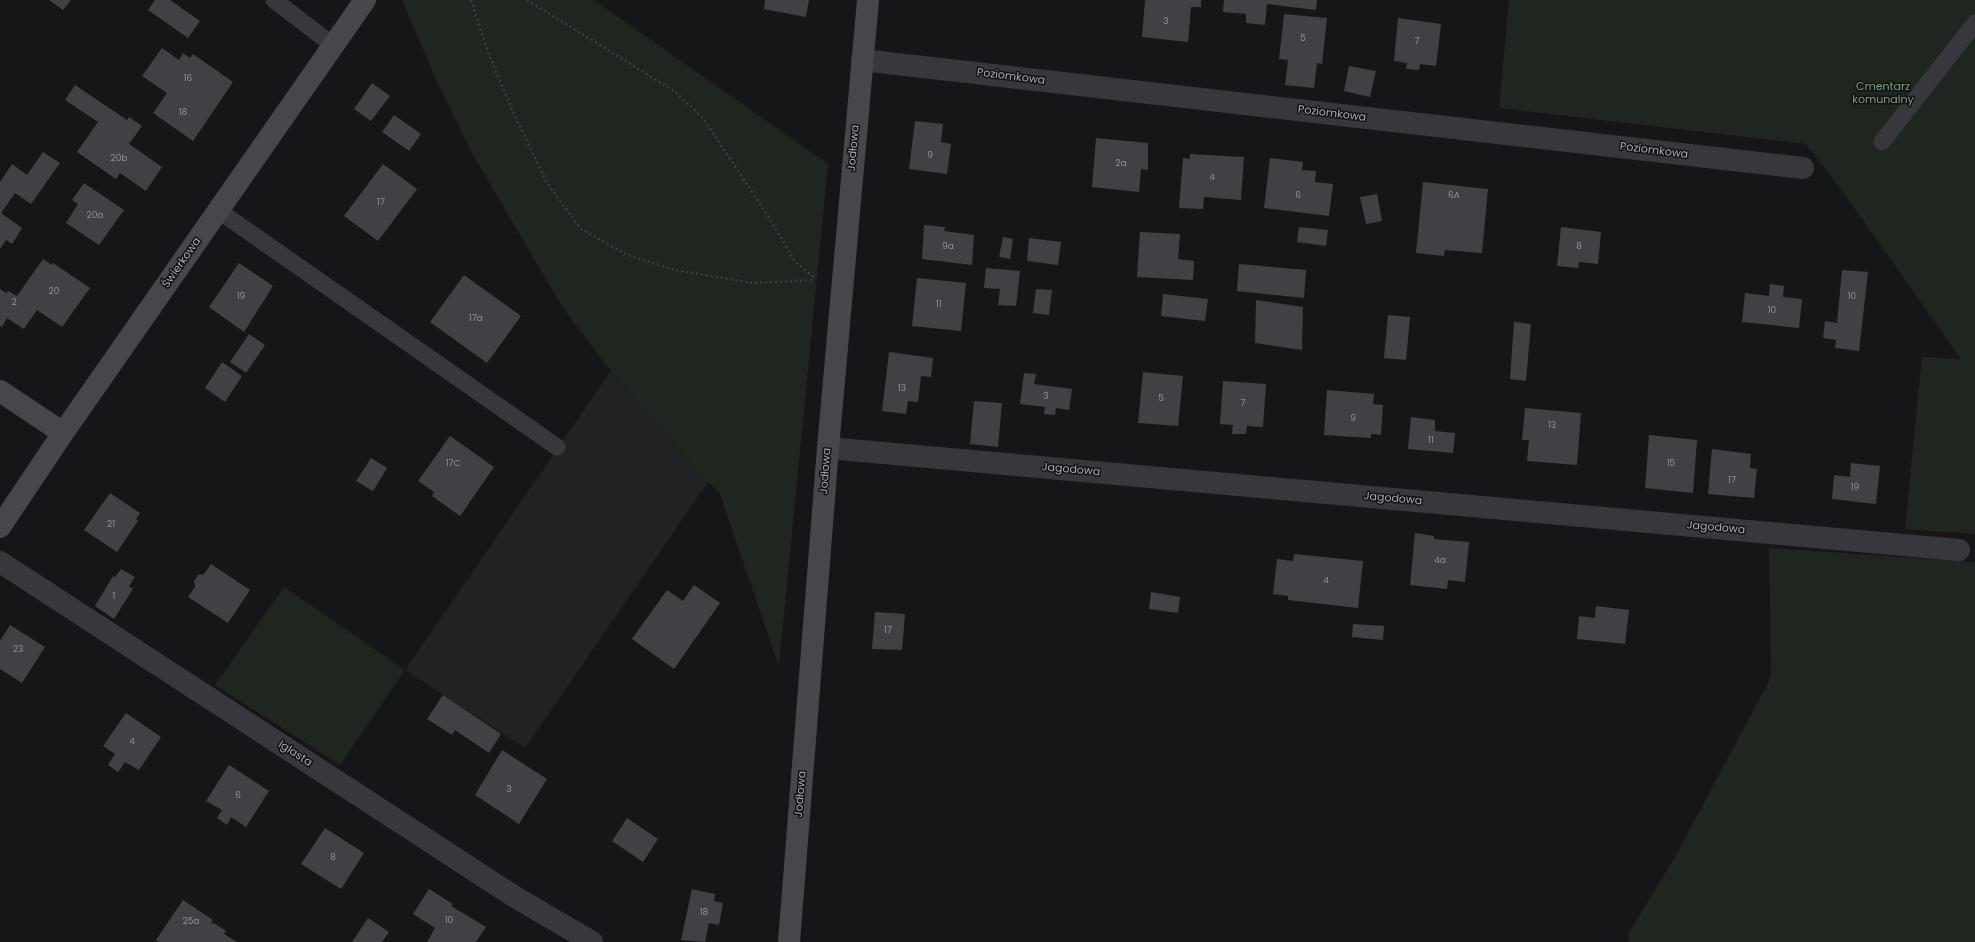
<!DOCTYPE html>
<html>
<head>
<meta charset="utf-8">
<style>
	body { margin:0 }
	canvas { display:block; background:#161618 }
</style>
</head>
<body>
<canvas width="1975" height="942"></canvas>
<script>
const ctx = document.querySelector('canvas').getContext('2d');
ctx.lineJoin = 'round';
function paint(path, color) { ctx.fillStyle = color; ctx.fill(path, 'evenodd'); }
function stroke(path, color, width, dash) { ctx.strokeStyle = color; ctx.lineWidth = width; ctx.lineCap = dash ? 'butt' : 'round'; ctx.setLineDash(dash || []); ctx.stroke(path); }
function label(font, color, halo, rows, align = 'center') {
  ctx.font = font + ' Poppins,sans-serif'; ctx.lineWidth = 3; ctx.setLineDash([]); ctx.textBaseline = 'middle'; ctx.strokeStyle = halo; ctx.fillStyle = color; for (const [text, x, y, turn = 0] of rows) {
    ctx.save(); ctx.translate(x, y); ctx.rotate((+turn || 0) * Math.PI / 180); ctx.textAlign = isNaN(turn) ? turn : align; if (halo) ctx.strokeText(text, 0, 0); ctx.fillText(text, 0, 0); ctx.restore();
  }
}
paint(new Path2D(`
	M611,371L708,482L525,748L405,670Z`), '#222225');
paint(new Path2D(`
	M402,0H594L828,164L779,666L719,492L708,482L611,371L563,308L473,155L437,82Z
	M1509,0H1975V534L1905,529L1922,357L1961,359L1843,192L1806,144L1499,108Z
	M1769,548L1975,562V942H1629L1628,934L1674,859L1771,677Z
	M284,587L405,670L340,765L215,685Z`), '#1e261f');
paint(new Path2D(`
	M49,0H71L63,10Z
	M155,0H170L200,21L188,38L148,10Z
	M765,0H809L806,17L764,9Z
	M1145,0H1201V7H1191L1188,42L1142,37Z
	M1224,0H1317L1316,10L1267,4L1265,25L1246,23V14L1223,12Z
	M1284,14L1327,18L1322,64L1317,63L1314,88L1285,85L1288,60L1279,59Z
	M1398,18L1441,24L1436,66L1420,64L1419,70L1406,69L1407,63L1394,61Z
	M162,48L179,60L183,53L190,58L193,54L233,82L193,141L153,113L167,93L142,76Z
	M1349,66L1376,71L1370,97L1344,91Z
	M372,83L390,96L371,121L354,109Z
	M75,85L127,120L129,117L142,126L129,144L162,167L146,191L120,173L116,179L77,152L98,122L65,100Z
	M394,115L421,134L409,151L382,132Z
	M915,121L943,124L941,142L951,144L947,174L909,169Z
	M1096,138L1148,143V170L1141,169L1139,192L1092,187Z
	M43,152L60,163L31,204L15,193L1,213L22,228L12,244L6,240L0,249V182L12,164L27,175Z
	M1190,154L1244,157L1241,200L1204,197L1203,209L1179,208L1183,158L1190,159Z
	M1270,158L1303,162L1302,170L1316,171L1315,182L1333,184L1329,216L1264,208Z
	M383,164L417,189L378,241L344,216Z
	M1423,182L1488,189L1482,253L1445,250L1444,256L1416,253Z
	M84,183L124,210L99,245L66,223L78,204L72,200Z
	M1377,194L1382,221L1366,224L1360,197Z
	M924,225L945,227L944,231L974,235L972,265L922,259Z
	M1299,227L1328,230L1326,246L1297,242Z
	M1561,227L1601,232L1598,264L1579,262L1578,268L1557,266Z
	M1140,232L1180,234L1178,259L1194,261L1193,280L1137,277Z
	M1003,237L1013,239L1010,259L999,257Z
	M1029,238L1061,242L1058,265L1027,261Z
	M43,259L52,265L53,263L90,288L62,327L37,310L24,329L7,318L2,327L0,326V289L6,293L8,291L17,296Z
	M239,263L273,286L244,332L209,307Z
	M1239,264L1306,270L1304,298L1237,291Z
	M986,268L1020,271L1016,306L998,305L1000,289L984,288Z
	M1842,270L1868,272L1859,351L1835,348L1836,340L1823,338L1825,321L1837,323Z
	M464,275L521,316L487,363L430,322Z
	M917,278L966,283L961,331L912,326Z
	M1770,284L1784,286L1783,297L1802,299L1799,328L1742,322L1745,293L1769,296Z
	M1036,289L1052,290L1049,315L1033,313Z
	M1163,294L1208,299L1205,321L1161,316Z
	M1256,300L1303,307L1302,350L1255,343Z
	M1388,315L1410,317L1406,360L1384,358Z
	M1514,322L1531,324L1526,381L1510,379Z
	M249,334L265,345L246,373L230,362Z
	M889,352L933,358L931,377L921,376L918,402L908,401L906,414L882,411Z
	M222,362L242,376L225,402L205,388Z
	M1143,372L1183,376L1178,426L1138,423Z
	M1024,373L1036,374L1034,384L1072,389L1069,410L1056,408L1055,415L1044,414L1045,407L1020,404Z
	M1223,381L1266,384L1263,427L1247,426L1246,434H1232L1233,425L1220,424Z
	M1327,390L1374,394L1373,404L1383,405L1381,435L1371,434V438L1324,435Z
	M974,401L1002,403L998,447L970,444Z
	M1525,408L1581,413L1577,465L1527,461L1529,440H1522Z
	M1411,417L1435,420V431L1455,433L1453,453L1408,449Z
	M1649,435L1697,440L1693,493L1645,488Z
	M450,436L494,467L460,516L432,496L434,492L418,481Z
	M1712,449L1751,454L1750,468L1757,469L1754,498L1708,494Z
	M371,458L387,468L373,491L356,481Z
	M1851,463L1880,466L1876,504L1832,499L1834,475L1850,477Z
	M110,493L140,513L136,519L138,521L117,552L84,530Z
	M1415,533L1434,536V539L1469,542L1465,582L1448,580L1447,589L1410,585Z
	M1294,554L1363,561L1358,608L1288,600V596L1273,594L1277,559L1293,561Z
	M211,564L250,590L228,623L188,597L195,587L194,581L198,575L204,574Z
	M121,569L135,577L129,586L133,589L114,619L95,606L113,576L115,577Z
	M694,585L720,603L674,669L632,639L667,590L683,601Z
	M1151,592L1180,597L1178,613L1149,609Z
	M1596,606L1629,610L1625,644L1577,639L1579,616L1595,618Z
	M875,612L905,614L902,650L872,649Z
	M1353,624L1384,626L1383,640L1352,637Z
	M10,625L45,647L22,683L0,669V641Z
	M443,695L501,734L489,753L455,730L452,735L427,719Z
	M126,713L161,737L139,770L125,762L118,772L108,765L115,754L103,746Z
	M502,750L547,779L519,824L475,795Z
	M229,765L269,791L246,827L231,817L227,825L217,818L222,810L206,801Z
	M627,818L658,839L643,862L612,841Z
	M325,828L364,853L341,889L301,864Z
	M429,889L453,904L451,906L486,927L476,942H427L435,928L413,914Z
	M692,889L715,894L714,901L723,903L719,925L709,923L705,942L681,940Z
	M183,900L213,920L211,924L214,923L226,931L224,934L237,942H159L156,940Z
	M368,918L389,932L382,942H352Z`), '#404145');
stroke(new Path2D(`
	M471,0L489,55L514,114L547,183L580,228L627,255L675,270L752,283L815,280
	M527,0L674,91L703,118L770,219L795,262L815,278`), '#3d3f44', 2.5, [2, 3]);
stroke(new Path2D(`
	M274,0L334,46
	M1882,142L1975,23
	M219,211L557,447`), '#37383d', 17);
stroke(new Path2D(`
	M862,60L1803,168
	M828,448L1959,550
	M0,562L515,897L592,942`), '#37383d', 22);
stroke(new Path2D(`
	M0,391L63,433
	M0,527L63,433L365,0
	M789,942L828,448L868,0`), '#45474d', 22);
label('9px', '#8e929b', null, [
	["3",1166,22],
	["5",1303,39],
	["7",1417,42],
	["16",188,79],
	["18",183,113],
	["9",930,156],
	["20b",119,159],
	["2a",1121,164],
	["4",1212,178],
	["6",1298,196],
	["6A",1454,196],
	["17",381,203],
	["20a",95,216],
	["9a",948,247],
	["8",1579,247],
	["20",54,292],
	["19",241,297],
	["10",1852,297],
	["2",14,303],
	["11",939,305],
	["10",1772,311],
	["17a",476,319],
	["13",902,389],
	["3",1046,397],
	["5",1161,399],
	["7",1243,404],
	["9",1353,419],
	["13",1552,426],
	["11",1431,441],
	["17C",453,464],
	["15",1671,464],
	["17",1732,481],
	["19",1855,488],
	["21",111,525],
	["4a",1440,561],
	["4",1326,581],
	["1",114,597],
	["17",888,631],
	["23",18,650],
	["4",132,742],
	["3",509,790],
	["6",238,796],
	["8",333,858],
	["18",704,913],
	["10",449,921],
	["25a",191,922]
]);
label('11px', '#a8adb8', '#111113', [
	["Poziomkowa",1011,77,7],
	["Poziomkowa",1332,114,7],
	["Jodłowa",854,148,-85],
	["Poziomkowa",1654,151,7],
	["Świerkowa",182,263,-55],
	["Jagodowa",1071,470,5],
	["Jodłowa",826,471,-86],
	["Jagodowa",1393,499,5],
	["Jagodowa",1716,528,5],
	["Iglasta",295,754,33],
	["Jodłowa",801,794,-85]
]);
label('11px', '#7fa381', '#111113', [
	["Cmentarz",1883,87],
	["komunalny",1883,100]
]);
</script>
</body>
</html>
